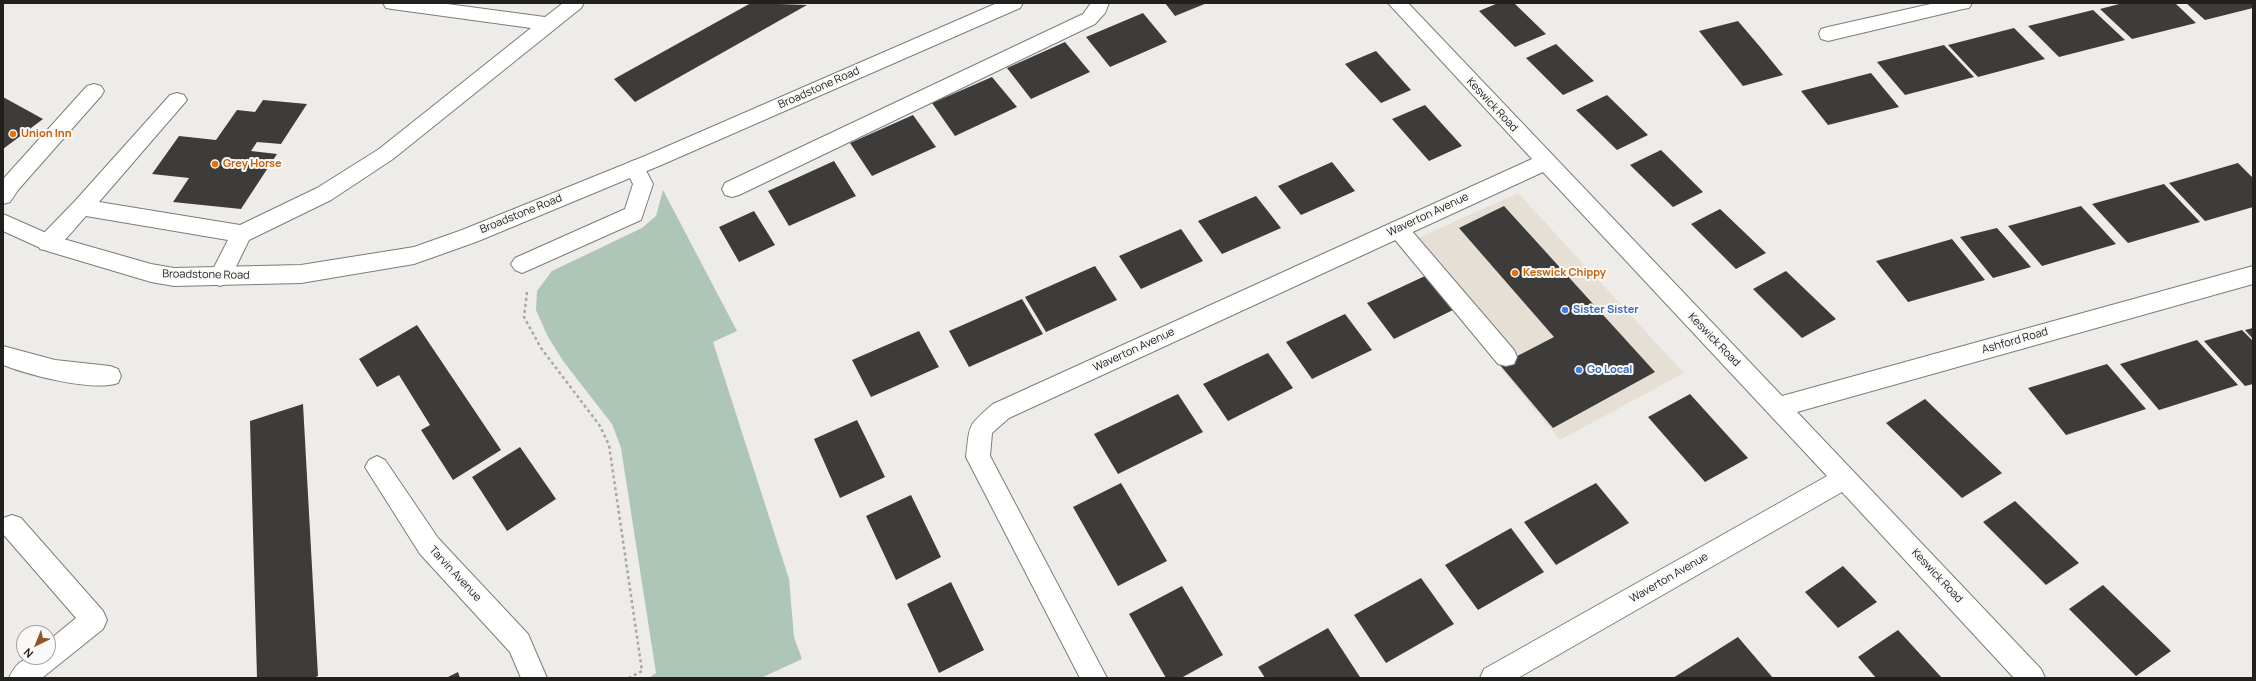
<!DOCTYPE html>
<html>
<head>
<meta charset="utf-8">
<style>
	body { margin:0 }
	#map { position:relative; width:2256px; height:681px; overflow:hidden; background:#eeece9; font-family:Manrope,sans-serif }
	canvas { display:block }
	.frame { position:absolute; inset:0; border:4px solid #21201f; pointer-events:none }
	.north { position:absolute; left:16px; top:625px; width:40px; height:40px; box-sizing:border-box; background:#fbf9f7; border:1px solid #a4a2a1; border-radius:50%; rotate:223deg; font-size:11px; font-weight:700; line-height:16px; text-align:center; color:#21201f }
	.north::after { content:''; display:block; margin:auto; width:14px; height:18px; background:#965324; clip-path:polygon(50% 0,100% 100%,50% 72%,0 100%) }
</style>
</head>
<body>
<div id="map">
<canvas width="2256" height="681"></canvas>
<div class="frame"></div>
<div class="north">N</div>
</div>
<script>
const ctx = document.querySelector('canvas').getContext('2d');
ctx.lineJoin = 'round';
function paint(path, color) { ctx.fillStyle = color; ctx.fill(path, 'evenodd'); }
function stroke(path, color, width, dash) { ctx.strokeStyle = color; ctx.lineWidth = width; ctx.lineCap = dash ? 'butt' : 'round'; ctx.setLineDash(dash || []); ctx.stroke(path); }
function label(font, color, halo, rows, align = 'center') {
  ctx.font = font + ' Manrope,sans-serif'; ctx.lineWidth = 4; ctx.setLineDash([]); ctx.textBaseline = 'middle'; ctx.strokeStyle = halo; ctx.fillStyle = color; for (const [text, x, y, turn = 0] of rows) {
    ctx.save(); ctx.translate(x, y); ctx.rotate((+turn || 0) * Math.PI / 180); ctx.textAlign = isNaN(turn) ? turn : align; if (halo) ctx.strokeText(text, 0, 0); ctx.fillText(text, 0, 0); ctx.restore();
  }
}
paint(new Path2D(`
	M1518,193L1684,373L1560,440L1400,246Z`), '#e5dfd6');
paint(new Path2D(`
	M663,190L737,331L713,342L789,579L794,637L802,659L761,678H649L656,673L621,448L612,424L563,361L547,335L536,310L537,291L552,271L642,228L656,216Z`), '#adc6b7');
paint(new Path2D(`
	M751,3L807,5L635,102L614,79Z
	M1165,3H1207L1175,16Z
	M1498,3H1514L1546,34L1515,47L1479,11Z
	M2123,3H2175L2196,23L2132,39L2100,9Z
	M2186,3H2253V8L2205,20Z
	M2093,10L2125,40L2059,57L2028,26Z
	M1143,13L1167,42L1110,67L1086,37Z
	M1738,21L1761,48L1783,75L1743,86L1699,31Z
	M2014,28L2045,59L1978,77L1948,45Z
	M1065,42L1090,72L1031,99L1007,68Z
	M1556,44L1594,81L1563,95L1526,58Z
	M1944,45L1974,77L1905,95L1877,62Z
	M1376,51L1411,90L1381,103L1345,64Z
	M1871,73L1899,107L1828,125L1801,91Z
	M992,77L1017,107L955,136L932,103Z
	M1607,95L1648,135L1617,150L1576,110Z
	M3,97L43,119L3,149Z
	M263,100L307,104L281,144L257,142L251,151L277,154L241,209L173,202L189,178L152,174L179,136L216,140L237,110L255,112Z
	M1425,105L1462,146L1429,161L1392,119Z
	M913,115L936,147L872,176L850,143Z
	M1661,150L1703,192L1673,207L1630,165Z
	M834,161L856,196L789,226L768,191Z
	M1332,162L1355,191L1301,215L1278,186Z
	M2238,163L2253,178V207L2205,221L2169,183Z
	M2164,184L2200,222L2128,243L2092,204Z
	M1256,196L1281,228L1222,254L1198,221Z
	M1504,206L1655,372L1553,428L1500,365L1554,337L1459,228Z
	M2081,206L2116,244L2042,266L2008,226Z
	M1720,209L1766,253L1736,269L1691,224Z
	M754,211L775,245L739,262L719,227Z
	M1997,228L2031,267L1993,278L1960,237Z
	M1181,229L1203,261L1141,289L1119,256Z
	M1952,239L1985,280L1908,302L1876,261Z
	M1095,266L1117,300L1046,332L1025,297Z
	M1786,271L1836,319L1802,338L1753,289Z
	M1425,276L1453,310L1394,339L1367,303Z
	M1022,299L1043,334L969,367L949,331Z
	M1345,314L1372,350L1312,379L1286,342Z
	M417,325L501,450L453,480L421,430L430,425L399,375L377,387L359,359Z
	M2253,328V339L2245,330Z
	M2242,330L2253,341V384L2245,386L2204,341Z
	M919,331L939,367L871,397L852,360Z
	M2197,340L2238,385L2159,410L2120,364Z
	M1268,353L1293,388L1228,421L1203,384Z
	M2107,364L2146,409L2066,435L2028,388Z
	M1178,394L1203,432L1118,474L1094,434Z
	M1690,394L1748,458L1705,482L1648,417Z
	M1925,399L2002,473L1962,498L1886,423Z
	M303,404L318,676L313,678H257L250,421Z
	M857,420L885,477L840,498L814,439Z
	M520,447L556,499L507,531L472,477Z
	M1121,483L1167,561L1118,586L1073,507Z
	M1596,483L1629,523L1556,565L1524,522Z
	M911,495L941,557L896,580L866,516Z
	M2015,501L2079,563L2046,585L1983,522Z
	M1511,528L1544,572L1478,610L1445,565Z
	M1843,566L1877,602L1838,628L1805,592Z
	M1421,578L1454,624L1386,663L1354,615Z
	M951,582L984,650L939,673L907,604Z
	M2103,585L2171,651L2136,676L2069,609Z
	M1182,586L1223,655L1181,678H1166L1129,614Z
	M1328,628L1360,677L1265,678L1258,667Z
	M1898,630L1942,678H1876L1858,657Z
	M1738,637L1773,678H1673Z
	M458,672L460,678H446Z`), '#3d3c3a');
const service = new Path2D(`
	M383,3H440L545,17L563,3H584L581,8L393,159L331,200L249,240L228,283L220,286L212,283L209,277L228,240L86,216C74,228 58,255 40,249L37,243L40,237L75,201L170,95L177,93L184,95L187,100L99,202L240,225L317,188L379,149L531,28L392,9L386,8Z
	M94,84L101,86L104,91L101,96L18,190L10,202L3,204L4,178L87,86Z
	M635,160L642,163L653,184L641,220L529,270L522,273L515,270L511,264L515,258L625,209L633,184L625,168L628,163Z
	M1398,221L1405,223L1514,350L1517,357L1514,364L1506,366L1498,364L1391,235L1388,229L1391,223Z
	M3,346L55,360L110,366L118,369L121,376L118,383C92,392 29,375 3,365Z
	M12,515L21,518L103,611L107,620L103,629L42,678H9C18,658 28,657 48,657V641L76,618L3,534V518Z`);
const minor = new Path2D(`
	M1091,3H1109L1105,13L1095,24L739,195L732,197L725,195L722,189L725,183L1083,14Z
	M1388,3H1408L1782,396L2253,266V284L1797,412L2041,669L2045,678H2014L1842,492L1518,678H1480L1484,669L1827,476L1543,172L1009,418L992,433L990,456L1107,678H1080L966,457C970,424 967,426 993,404L1532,159Z
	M1935,3H1972L1969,8L1963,9L1828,41L1821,39L1819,34L1821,29L1828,27Z
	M377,456L385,460L438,538L528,634L547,678H521L510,652L420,554L365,467L369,460Z`);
const secondary = new Path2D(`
	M997,3H1023L1020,8L659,166L476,242L414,264L301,283L174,286L151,282L47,251L3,231V214L53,236L151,264L174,268L301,265L414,247L462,230L645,156Z`);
stroke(service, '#7d7c79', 2);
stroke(minor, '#7d7c79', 2);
stroke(secondary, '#7d7c79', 2);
stroke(new Path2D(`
	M527,292L524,317L541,348L600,426L609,445L642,671L629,678`), '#a9a7a5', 2.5, [3, 3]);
paint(service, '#fff');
paint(minor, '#fff');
paint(secondary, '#fff');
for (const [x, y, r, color] of [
	[13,134,4,"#e8710a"],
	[215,164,4,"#e8710a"],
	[1515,273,4,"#e8710a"],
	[1565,310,4,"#3f7fe0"],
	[1579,370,4,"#3f7fe0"]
]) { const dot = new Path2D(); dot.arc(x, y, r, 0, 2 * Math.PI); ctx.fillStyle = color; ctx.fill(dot); stroke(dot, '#fbf9f7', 1.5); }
label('11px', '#21201f', '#fbf9f7', [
	["Broadstone Road",819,88,-24],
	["Keswick Road",1492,105,47],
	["Broadstone Road",521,214,-22],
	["Waverton Avenue",1428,215,-25],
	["Broadstone Road",206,275,1],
	["Keswick Road",1714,340,46],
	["Ashford Road",2015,341,-16],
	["Waverton Avenue",1134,350,-25],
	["Tarvin Avenue",455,574,47],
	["Keswick Road",1937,576,47],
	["Waverton Avenue",1669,578,-30]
]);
label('bold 11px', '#c56008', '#fbf9f7', [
	["Union Inn",21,134],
	["Grey Horse",223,164],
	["Keswick Chippy",1523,273]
], 'left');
label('bold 11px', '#366cbe', '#fbf9f7', [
	["Sister Sister",1573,310],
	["Go Local",1587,370]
], 'left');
</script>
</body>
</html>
